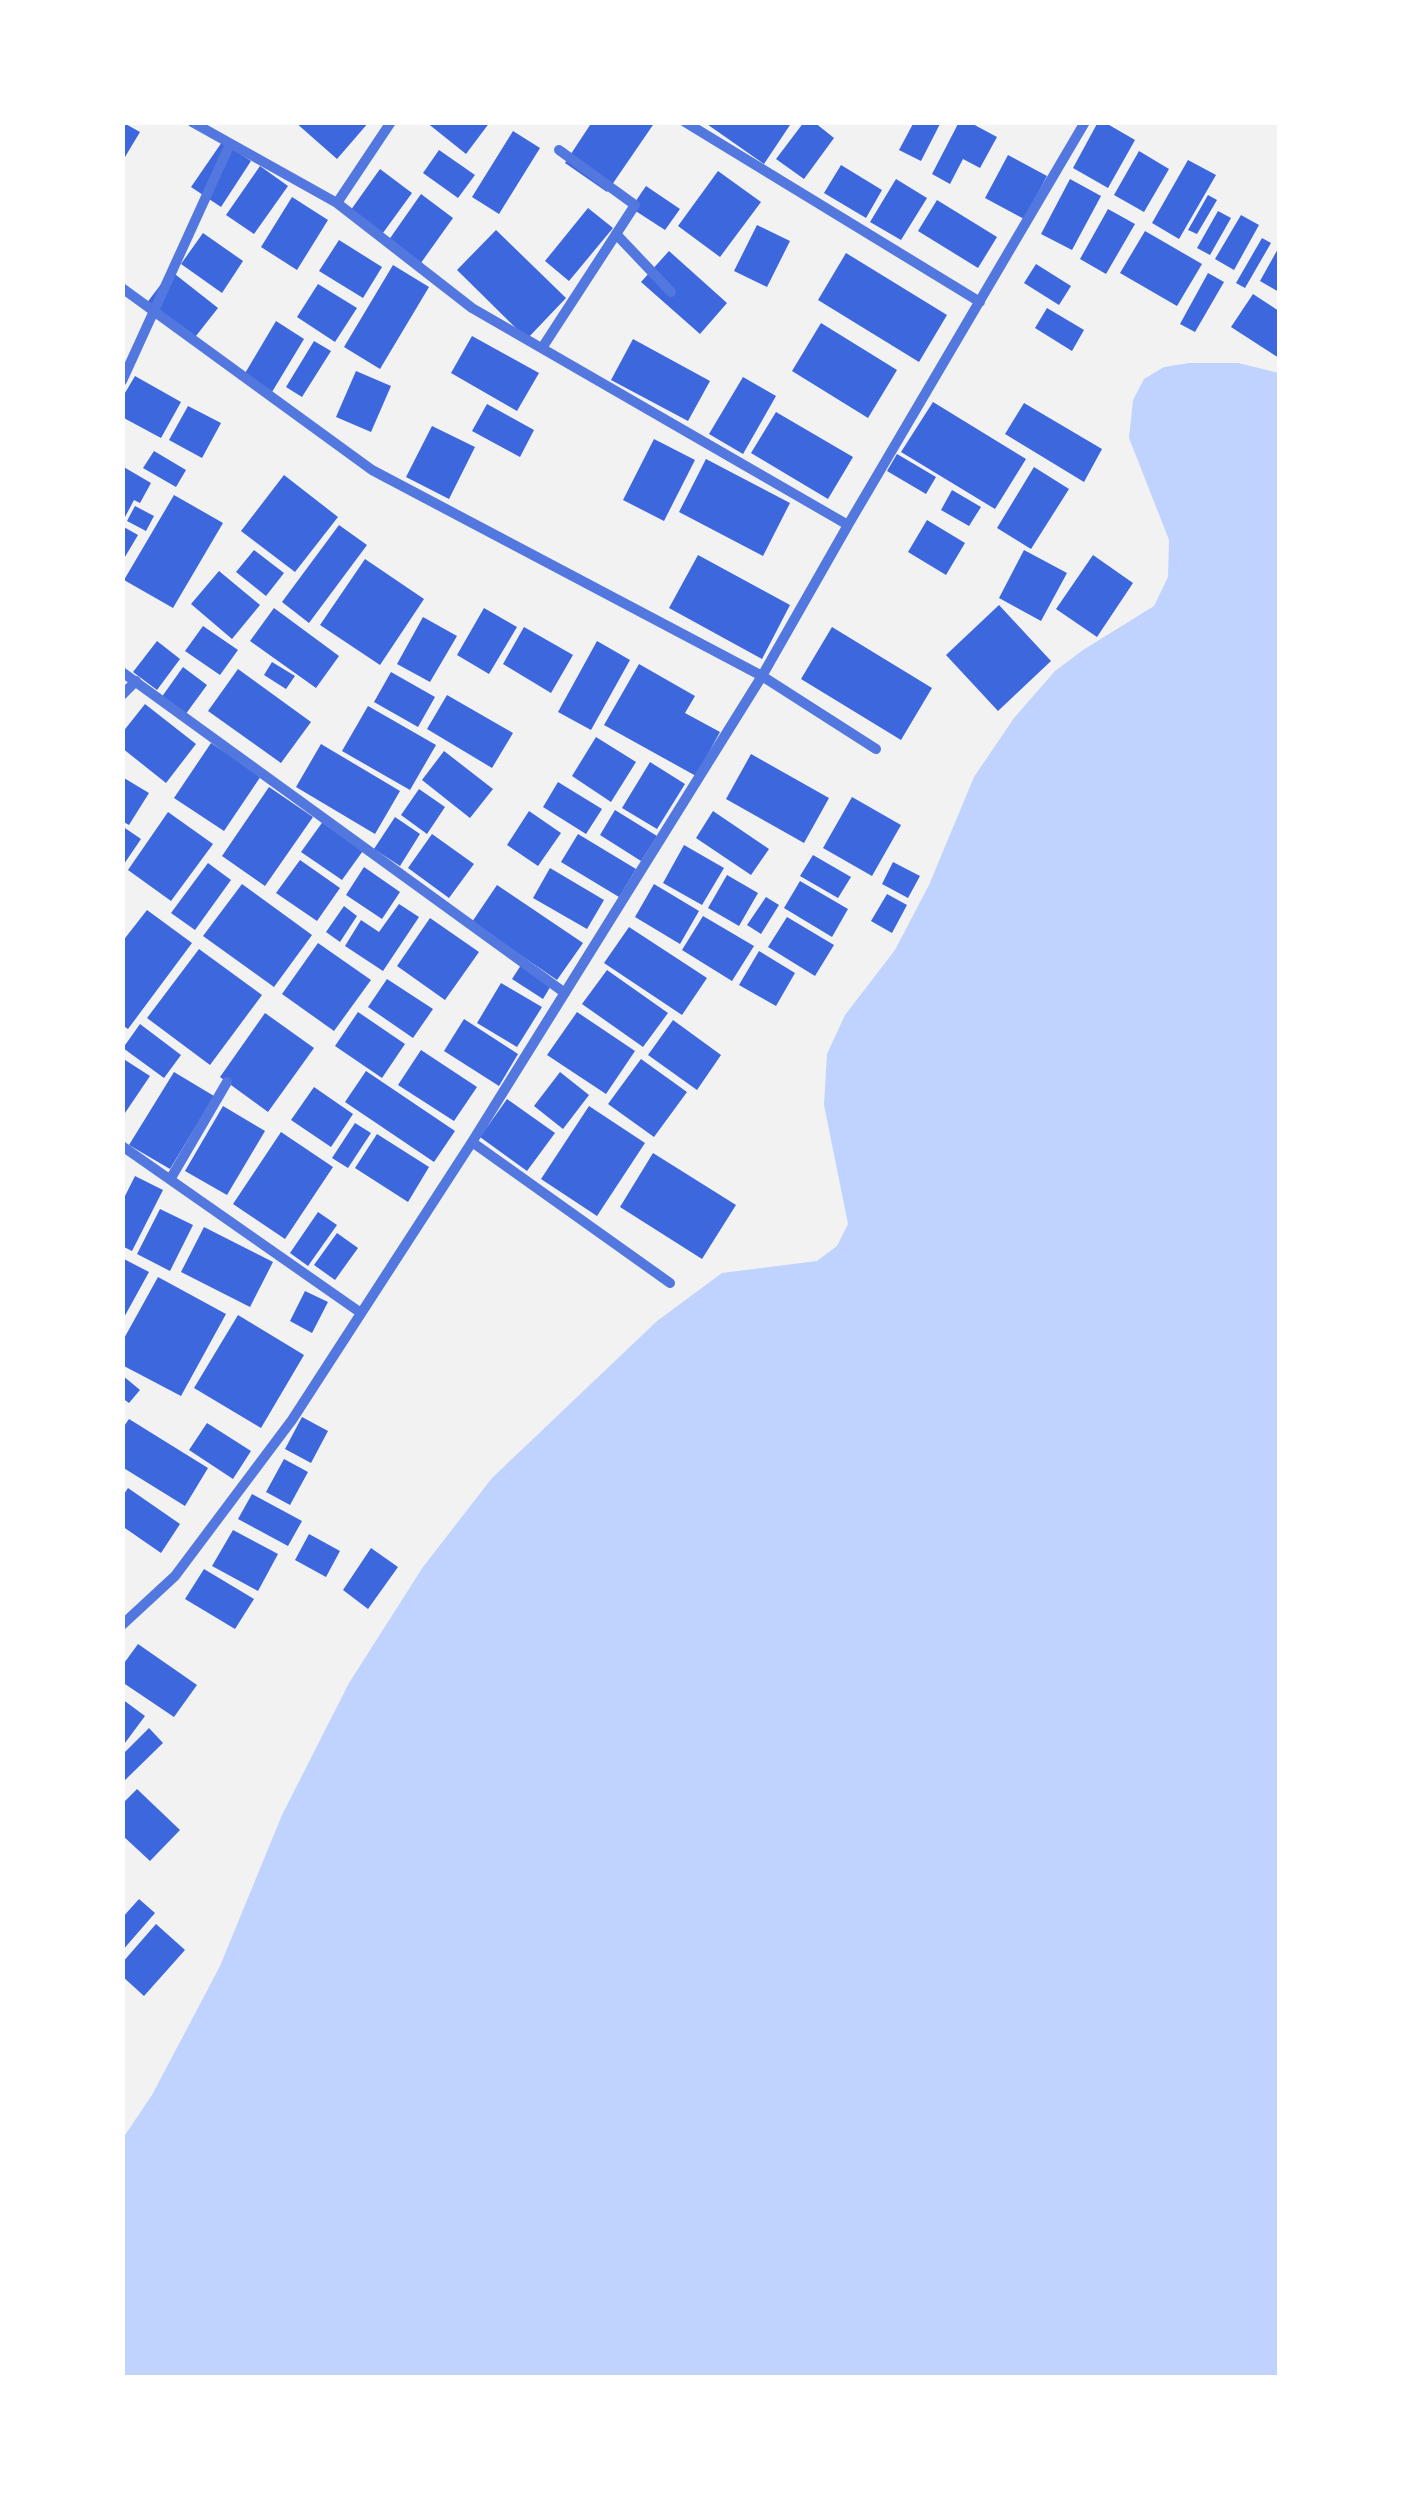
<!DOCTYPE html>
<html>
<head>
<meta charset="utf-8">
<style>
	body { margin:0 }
	#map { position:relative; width:1402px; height:2500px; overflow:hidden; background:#f2f2f2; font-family:Quicksand,sans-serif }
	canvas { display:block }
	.frame { position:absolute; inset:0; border:125px solid #fff; pointer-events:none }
</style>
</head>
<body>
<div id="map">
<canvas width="1402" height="2500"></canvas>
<div class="frame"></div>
</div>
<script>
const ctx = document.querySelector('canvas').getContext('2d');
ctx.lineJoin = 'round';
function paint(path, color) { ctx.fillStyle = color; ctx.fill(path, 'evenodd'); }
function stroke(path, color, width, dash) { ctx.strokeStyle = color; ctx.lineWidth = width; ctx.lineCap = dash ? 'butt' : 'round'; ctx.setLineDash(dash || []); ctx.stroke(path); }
paint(new Path2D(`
	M1189,363H1238L1279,373V2377H123V2138L152,2095L220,1966L282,1815L349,1683L423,1567L492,1478L657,1321L722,1273L817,1261L837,1246L848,1224L824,1105L827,1054L845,1015L895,950L929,885L974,777L1014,718L1055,671L1083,650L1154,606L1168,577L1169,540L1129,438L1133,400L1144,379L1164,367Z`), '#bfd3fe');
paint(new Path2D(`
	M122,122L140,132L122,162Z
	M295,122H369L337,159Z
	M426,122H490L466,154Z
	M592,122H655L607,192L565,163Z
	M704,122H792L764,164Z
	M804,122H814L834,138L804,179L776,159Z
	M914,122H941L921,161L899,150Z
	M959,122H969L997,137L980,168L963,159L950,184L932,174Z
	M1098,122H1104L1135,140L1108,188L1073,168Z
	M513,131L540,148L499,214L472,197Z
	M222,142L251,161L221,207L191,187Z
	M439,150L475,175L458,198L423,173Z
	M1139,151L1169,169L1144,212L1114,195Z
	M1008,155L1047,176L1024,219L985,198Z
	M1188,160L1216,175L1179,239L1152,223Z
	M841,165L882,190L866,218L824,193Z
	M260,166L288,186L254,234L226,215Z
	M380,169L412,193L380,237L348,214Z
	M718,171L761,202L720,257L678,226Z
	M896,179L927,198L901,240L870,222Z
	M1070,179L1101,196L1072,250L1041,234Z
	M646,186L680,209L665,230L631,208Z
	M421,194L453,218L418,267L386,244Z
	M1208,195L1217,200L1197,234L1188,230Z
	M292,197L328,220L297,270L261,247Z
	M937,200L997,237L978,268L918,231Z
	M588,208L613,228L569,281L545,261Z
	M1108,209L1135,224L1106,274L1080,259Z
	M1218,211L1231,218L1210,255L1197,248Z
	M1241,215L1259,225L1234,270L1215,259Z
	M757,225L790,241L767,287L734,271Z
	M496,230L566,298L527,339L457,270Z
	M1145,231L1202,264L1177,306L1120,273Z
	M203,233L243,261L222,293L181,264Z
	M1262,238L1271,243L1245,288L1236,283Z
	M339,240L382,267L363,298L319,271Z
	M1279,247V292L1260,281Z
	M669,251L727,303L700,334L641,282Z
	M846,253L947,315L919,362L818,300Z
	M1036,264L1071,286L1059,305L1024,283Z
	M393,265L429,287L380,369L344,347Z
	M171,271L218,308L192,341L146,304Z
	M1208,273L1224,282L1195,332L1180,324Z
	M318,284L357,308L335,342L297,317Z
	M1253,294L1279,311V358L1231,327Z
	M1047,308L1084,330L1072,351L1035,328Z
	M276,321L304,339L272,392L244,375Z
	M821,323L897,370L868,418L792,371Z
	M472,336L539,373L517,411L451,373Z
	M633,339L710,381L688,421L611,380Z
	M314,341L331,351L302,397L286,387Z
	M356,371L391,386L371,432L336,417Z
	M135,376L181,402L161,438L122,417V398Z
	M743,377L776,396L743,454L709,434Z
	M933,402L1026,459L995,509L901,452Z
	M1024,403L1102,449L1084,482L1005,434Z
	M487,404L534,430L520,457L472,431Z
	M188,406L221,423L202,458L169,440Z
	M776,412L853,457L828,499L751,453Z
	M432,426L475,447L449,499L406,477Z
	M654,439L695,460L664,521L623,500Z
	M154,451L186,470L176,487L143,468Z
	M897,454L936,477L926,494L887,471Z
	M706,459L790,503L763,556L679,512Z
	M122,466L151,483L140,503L134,500L125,517Z
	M1034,467L1069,489L1031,549L997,528Z
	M284,475L338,517L295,572L241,531Z
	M952,490L981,507L969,526L941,510Z
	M174,495L223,523L173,608L124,580Z
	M135,506L154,516L146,531L127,521Z
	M927,520L965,543L946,575L908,552Z
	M339,525L367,545L309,623L282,602Z
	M122,526L138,535L122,562Z
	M254,550L284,573L266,596L236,572Z
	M1024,550L1067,573L1041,621L999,598Z
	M698,555L790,605L762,659L669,608Z
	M1093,555L1133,583L1097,637L1056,609Z
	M365,559L424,599L380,665L320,625Z
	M219,571L260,605L232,639L191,604Z
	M999,605L1051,661L998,711L946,655Z
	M274,608L339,656L316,688L250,641Z
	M484,608L517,627L489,674L457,655Z
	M423,617L457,636L430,682L397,664Z
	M203,626L238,650L220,675L185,651Z
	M524,627L573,655L551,693L503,664Z
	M832,627L932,688L901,740L801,679Z
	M157,641L180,659L157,690L133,672Z
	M597,641L630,660L591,730L558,712Z
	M272,662L295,676L286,689L264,675Z
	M639,664L695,696L685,713L720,732L696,776L604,725Z
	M183,667L207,685L185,715L161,698Z
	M238,669L311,722L281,763L208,711Z
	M391,672L435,697L418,727L374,702Z
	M447,695L513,733L492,768L427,729Z
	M145,704L196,744L166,783L122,748V733Z
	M368,706L436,745L410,790L342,751Z
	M596,737L636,762L611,802L572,776Z
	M211,743L261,776L224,831L174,798Z
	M321,744L400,791L375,834L296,787Z
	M444,751L493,789L470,818L422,780Z
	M751,754L829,798L804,843L726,799Z
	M650,762L685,784L657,829L622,808Z
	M124,778L149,793L129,825L122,821Z
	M558,782L602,809L586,834L543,807Z
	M269,787L313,817L265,886L222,856Z
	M419,789L445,807L427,834L401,815Z
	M852,797L901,825L872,876L823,848Z
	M615,810L657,836L641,861L600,835Z
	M529,811L561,833L538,866L507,845Z
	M713,811L769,849L751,875L696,838Z
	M168,812L213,844L171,901L128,870Z
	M395,817L420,834L400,866L374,849Z
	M324,820L365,848L342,880L301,852Z
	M122,826L141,839L122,867Z
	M432,834L474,864L449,898L408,868Z
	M578,834L636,869L619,897L561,862Z
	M684,845L724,868L702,905L663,883Z
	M813,855L851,877L838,898L800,876Z
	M300,860L340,888L317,921L276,893Z
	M893,862L920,876L908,898L882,884Z
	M208,863L231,880L195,930L171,913Z
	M364,867L400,892L382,919L346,895Z
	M550,868L604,900L587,929L533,898Z
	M727,875L758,893L739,926L708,908Z
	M800,881L848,909L832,937L784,908Z
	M242,884L312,935L274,987L203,936Z
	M654,884L699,911L680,944L635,917Z
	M497,885L583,943L557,980L472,922Z
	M887,894L907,905L892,933L871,921Z
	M766,897L779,905L761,934L747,925Z
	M399,904L419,917L383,971L345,946L361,920L379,932Z
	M344,906L357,916L340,942L326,932Z
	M147,910L192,943L128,1029L122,1025V942Z
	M703,916L754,946L732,981L682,950Z
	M787,917L834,945L815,976L768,947Z
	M430,918L479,952L445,1000L397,966Z
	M629,927L707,978L682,1015L604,963Z
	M318,943L371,980L334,1031L282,994Z
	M199,949L262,995L210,1065L147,1018Z
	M759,951L795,973L776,1006L739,985Z
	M521,965L552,984L543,999L512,979Z
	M607,970L668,1013L643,1047L582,1004Z
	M387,979L433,1009L413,1038L368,1007Z
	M501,983L542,1007L517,1047L477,1023Z
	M358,1012L405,1044L382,1078L335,1046Z
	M577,1012L635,1051L606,1094L547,1055Z
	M265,1013L314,1048L268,1112L220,1077Z
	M464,1019L518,1054L499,1086L444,1051Z
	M673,1020L721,1055L697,1090L648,1055Z
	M140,1024L181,1055L164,1078L123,1048Z
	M421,1050L477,1087L454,1121L398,1085Z
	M122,1058L150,1076L125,1113L122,1112Z
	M641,1059L687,1092L654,1137L608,1104Z
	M366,1071L455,1131L434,1162L345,1102Z
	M174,1072L214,1096L170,1169L129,1145Z
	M560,1072L589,1095L563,1129L534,1106Z
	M314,1087L353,1114L331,1147L291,1120Z
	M507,1099L555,1133L527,1171L480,1137Z
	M223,1106L265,1131L227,1195L185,1171Z
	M589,1106L645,1143L597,1216L541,1179Z
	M355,1123L371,1133L348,1168L332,1158Z
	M281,1132L333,1167L285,1239L233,1204Z
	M377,1134L429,1167L408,1202L355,1168Z
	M653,1153L736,1205L702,1259L620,1207Z
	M135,1176L163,1190L132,1251L122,1246V1202Z
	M160,1209L193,1225L170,1271L137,1254Z
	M318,1212L337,1225L308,1266L290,1253Z
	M204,1227L273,1262L250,1307L181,1272Z
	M337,1233L358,1248L335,1280L314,1265Z
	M122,1258L149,1272L122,1321Z
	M158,1277L226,1314L181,1396L122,1365V1342Z
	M305,1291L328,1302L312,1333L290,1321Z
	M238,1315L304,1355L261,1428L194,1388Z
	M122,1375L140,1390L129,1403L122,1398Z
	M302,1417L328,1431L311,1463L285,1449Z
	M129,1419L208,1468L185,1506L122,1467V1429Z
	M207,1423L251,1451L233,1479L189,1450Z
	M284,1459L308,1472L290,1505L266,1492Z
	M128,1488L180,1524L161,1553L122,1526V1497Z
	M252,1494L302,1521L288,1546L238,1519Z
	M233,1530L278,1554L258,1591L212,1566Z
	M309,1534L340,1551L326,1577L295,1560Z
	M371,1548L398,1567L368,1609L343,1590Z
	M204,1569L254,1599L235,1629L185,1599Z
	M138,1644L197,1685L174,1717L122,1682V1666Z
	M122,1699L145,1716L122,1747Z
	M149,1728L163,1743L122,1783V1755Z
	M137,1789L180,1830L150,1861L122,1835V1804Z
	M139,1899L155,1913L122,1951V1918Z
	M156,1924L185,1950L144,1996L122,1976V1963Z`), '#3d67dc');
stroke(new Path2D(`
	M192,122L337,203L391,122
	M685,122L980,302
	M337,203L472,308L848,525L1085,122
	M616,234L671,292
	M122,288L372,470L762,676L876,749
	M542,348L635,205L559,150
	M122,381L230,144
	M122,672L565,993
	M122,695L136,681
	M472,1142L670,1283
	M122,1146L361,1313
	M171,1178L227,1082
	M122,1625L175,1576L292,1420L472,1142L762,676L848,525`), '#5277de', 10);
</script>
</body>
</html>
